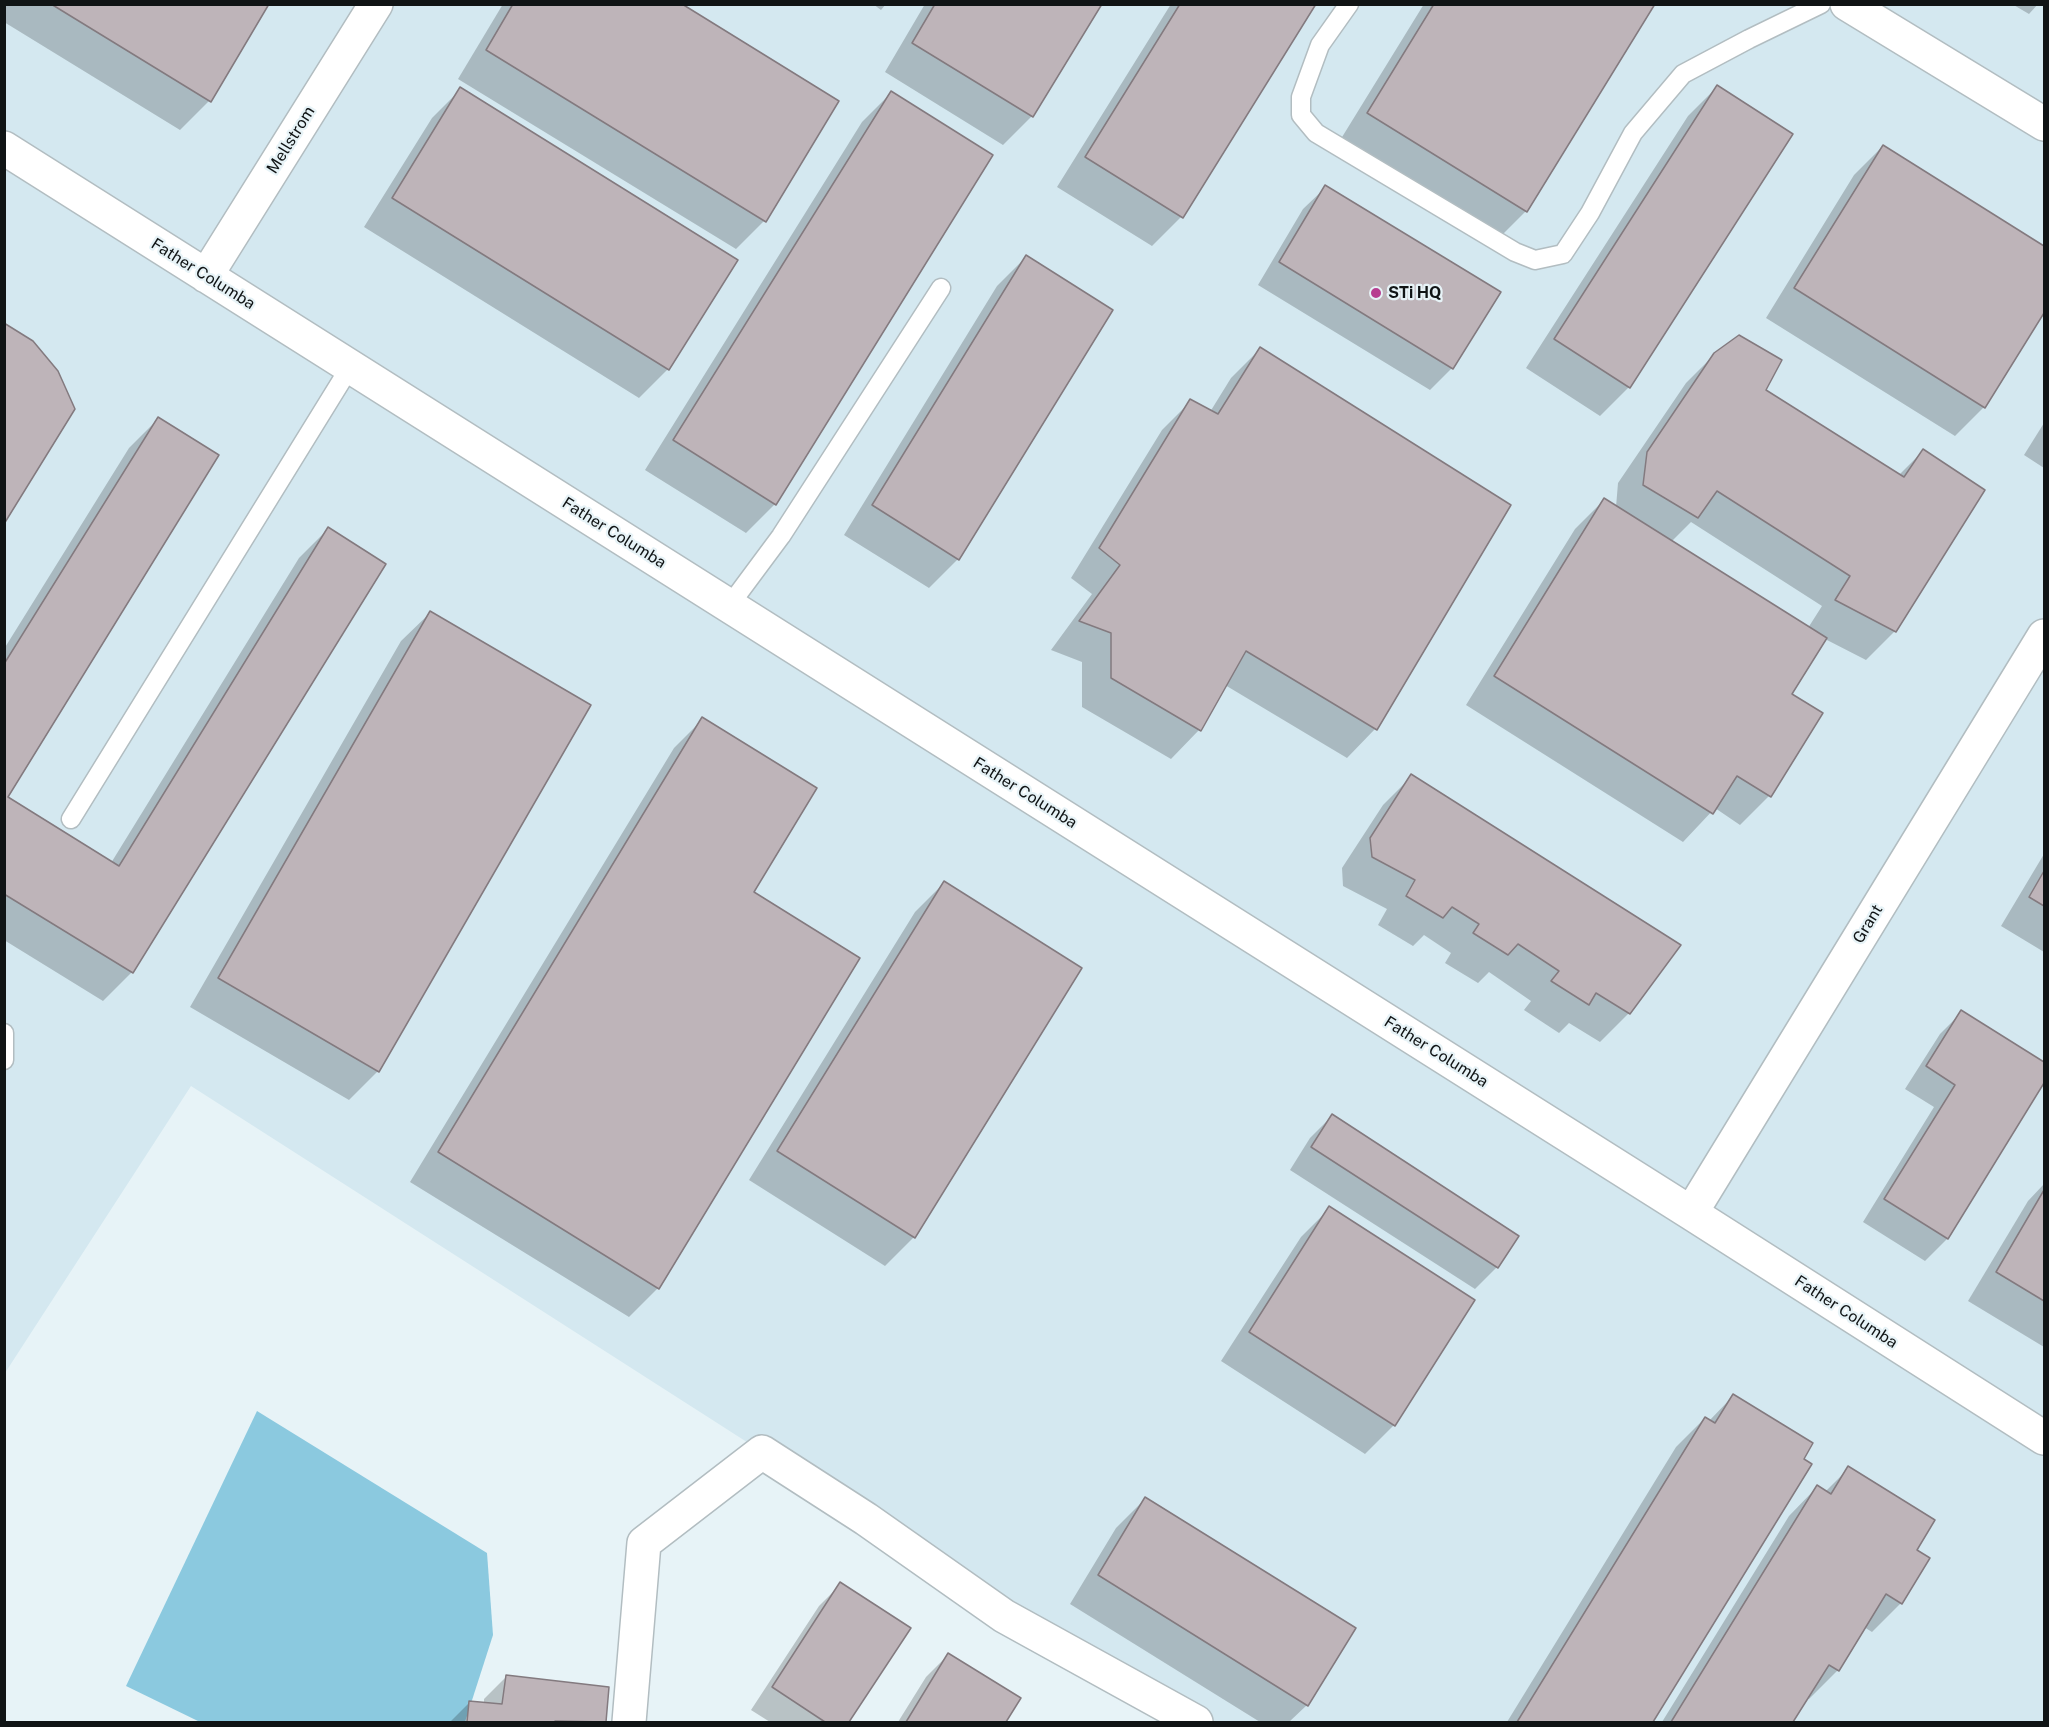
<!DOCTYPE html>
<html>
<head>
<meta charset="utf-8">
<style>
	body { margin:0 }
	#map { position:relative; width:2049px; height:1727px; overflow:hidden; background:#e7f3f7; font-family:"Public Sans",sans-serif }
	canvas { display:block }
	.frame { position:absolute; inset:0; border:6px solid #101415; pointer-events:none }
</style>
</head>
<body>
<div id="map">
<canvas width="2049" height="1727"></canvas>
<div class="frame"></div>
</div>
<script>
const ctx = document.querySelector('canvas').getContext('2d');
ctx.lineJoin = 'round';
function paint(path, color) { ctx.fillStyle = color; ctx.fill(path, 'evenodd'); }
function stroke(path, color, width, dash) { ctx.strokeStyle = color; ctx.lineWidth = width; ctx.lineCap = dash ? 'butt' : 'round'; ctx.setLineDash(dash || []); ctx.stroke(path); }
function label(font, color, halo, rows, align = 'center') {
  ctx.font = font + ' "Public Sans",sans-serif'; ctx.lineWidth = 4.5; ctx.setLineDash([]); ctx.textBaseline = 'middle'; ctx.strokeStyle = halo; ctx.fillStyle = color; for (const [text, x, y, turn = 0] of rows) {
    ctx.save(); ctx.translate(x, y); ctx.rotate((+turn || 0) * Math.PI / 180); ctx.textAlign = isNaN(turn) ? turn : align; if (halo) ctx.strokeText(text, 0, 0); ctx.fillText(text, 0, 0); ctx.restore();
  }
}
paint(new Path2D(`
	M5,5H2044V1722H1184L191,1086L5,1373Z`), '#d4e8f0');
paint(new Path2D(`
	M257,1411L487,1553L493,1635L465,1722H200L126,1686Z`), '#8bc9df');
paint(new Path2D(`
	M4,4H268L209,101L180,130L4,22Z
	M503,4H679L764,221L736,249L458,79Z
	M873,4H886L881,10Z
	M925,4H1100L1032,116L1003,145L885,72Z
	M1171,4H1314L1181,217L1152,246L1057,187Z
	M1424,4H1654L1526,211L1497,240L1339,142Z
	M2012,4H2038L2029,14Z
	M1717,87L1629,387L1600,416L1526,368L1688,116Z
	M461,89L668,369L639,398L364,227L432,118Z
	M891,93L775,504L746,533L645,470L862,122Z
	M1883,146L2044,248V310L1984,407L1955,436L1766,318L1854,175Z
	M1326,187L1452,368L1430,390L1258,285L1303,209Z
	M1026,257L958,559L929,588L844,535L997,286Z
	M1260,349L1375,729L1347,758L1225,685L1199,730L1171,759L1082,707V662L1051,650L1092,594L1071,578L1162,430L1191,401L1210,412L1231,378Z
	M1715,354L1764,391L1899,475L1923,451L1895,631L1866,660L1825,639L1790,694L1769,796L1740,825L1715,808L1683,842L1466,705L1575,529L1604,500L1616,507L1618,483L1686,383ZM1691,522L1822,606L1808,628L1671,542Z
	M158,419L6,797L111,863L299,558L328,529L384,564L132,972L103,1001L4,940V649L129,448Z
	M2044,423V468L2024,455Z
	M430,613L378,1071L349,1100L190,1007L401,641Z
	M703,719L658,1288L629,1317L410,1182L674,748Z
	M1412,776L1629,1013L1600,1042L1569,1023L1559,1033L1524,1010L1531,1001L1489,972L1478,983L1445,963L1451,953L1424,935L1413,946L1378,925L1387,909L1343,886L1342,868L1383,805Z
	M2044,854V952L2001,926Z
	M944,883L914,1237L885,1266L749,1180L915,912Z
	M1962,1012L2044,1064V1081L1947,1239L1925,1261L1863,1222L1934,1107L1905,1089L1940,1034Z
	M1332,1116L1517,1236L1497,1267L1475,1289L1290,1170L1310,1138Z
	M2044,1184V1347L1968,1301L2028,1201Z
	M1330,1208L1473,1301L1394,1425L1365,1454L1221,1361L1301,1237Z
	M1733,1396L1810,1464L1651,1722H1507L1676,1447L1705,1418L1709,1421Z
	M1849,1468L1915,1550L1901,1603L1872,1632L1864,1627L1838,1670L1809,1699L1807,1698L1791,1722H1662L1789,1516L1817,1487L1825,1492Z
	M1145,1499L1307,1705L1289,1722H1260L1070,1604L1116,1528Z
	M841,1584L909,1628L847,1722H770L751,1710L819,1606Z
	M948,1655L1019,1699L1005,1722H898L926,1677Z
	M506,1677L608,1689L604,1722H450L470,1702L484,1704V1699Z`), '#0003');
const building = new Path2D(`
	M51,4H269L211,102Z
	M513,4H682L839,101L766,222L486,50Z
	M935,4H1102L1033,117L912,43Z
	M1180,4H1316L1183,218L1085,157Z
	M1434,4H1655L1527,212L1367,113Z
	M1717,85L1793,134L1630,388L1554,339Z
	M460,87L738,260L669,370L392,198Z
	M891,91L993,155L776,505L673,440Z
	M1883,145L2044,246V313L1985,408L1794,288Z
	M1325,185L1501,292L1453,369L1279,262Z
	M1026,255L1113,310L959,560L872,505Z
	M4,323L33,341L58,371L75,409L4,524Z
	M1739,335L1782,360L1766,390L1904,477L1923,449L1985,490L1896,632L1835,600L1850,576L1717,491L1698,518L1643,485L1647,452L1714,353Z
	M1260,347L1511,505L1377,730L1246,651L1201,731L1111,678V633L1079,621L1120,565L1099,548L1190,399L1218,414Z
	M158,417L219,455L8,797L119,866L328,527L386,564L133,973L4,894V664Z
	M1604,498L1827,638L1792,694L1823,713L1771,797L1737,776L1713,814L1494,676Z
	M430,611L591,705L379,1072L218,978Z
	M702,717L817,788L754,892L860,958L659,1289L438,1152Z
	M1411,774L1681,945L1630,1014L1596,993L1589,1005L1551,981L1559,971L1518,944L1508,955L1473,933L1479,924L1452,907L1443,918L1406,896L1415,880L1372,857L1370,838Z
	M2044,871V906L2029,897Z
	M944,881L1082,968L915,1238L777,1151Z
	M1961,1010L2044,1062V1083L1948,1239L1884,1199L1955,1085L1926,1066Z
	M1332,1114L1519,1236L1498,1268L1311,1147Z
	M2044,1190V1301L1996,1272Z
	M1329,1206L1475,1300L1395,1426L1249,1332Z
	M1733,1394L1813,1443L1804,1459L1812,1464L1653,1722H1517L1705,1417L1715,1423Z
	M1848,1466L1935,1520L1917,1550L1930,1558L1902,1604L1886,1594L1839,1671L1829,1665L1793,1722H1671L1817,1485L1831,1494Z
	M1145,1497L1356,1628L1308,1706L1098,1575Z
	M840,1582L911,1628L849,1722H825L772,1687Z
	M948,1653L1021,1698L1006,1722H906Z
	M506,1675L609,1687L606,1722L555,1721V1722H467L469,1701L502,1704Z`);
paint(building, '#beb4b9');
stroke(building, '#837a7f', 1.5);
const lane = new Path2D(`
	M1349,4L1320,45L1301,97V115L1316,133L1515,252L1535,260L1563,254L1590,213L1633,133L1683,74L1749,39L1821,4
	M729,606L781,536L941,288
	M71,819L350,367
	M4,1033V1060`);
const street = new Path2D(`
	M1847,4L2044,124
	M4,148L1691,1213L2044,1438
	M206,276L376,4
	M1691,1213L2044,636
	M629,1722L644,1543L762,1452L866,1519L1004,1616L1196,1722`);
stroke(lane, '#b2bdc1', 21);
stroke(street, '#b2bdc1', 36);
stroke(lane, '#fff', 18);
stroke(street, '#fff', 33);
for (const [x, y, r, color] of [
	[1376,293,6,"#b73d90"]
]) { const dot = new Path2D(); dot.arc(x, y, r, 0, 2 * Math.PI); ctx.fillStyle = color; ctx.fill(dot); stroke(dot, '#e7f3f7', 2); }
label('16px', '#101415', '#e7f3f7', [
	["Mellstrom",291,140,-58],
	["Father Columba",203,274,32],
	["Father Columba",614,533,32],
	["Father Columba",1025,793,32],
	["Grant",1868,924,-59],
	["Father Columba",1436,1052,32],
	["Father Columba",1846,1312,33]
]);
label('bold 16px', '#101415', '#e7f3f7', [
	["STi HQ",1388,293]
], 'left');
</script>
</body>
</html>
